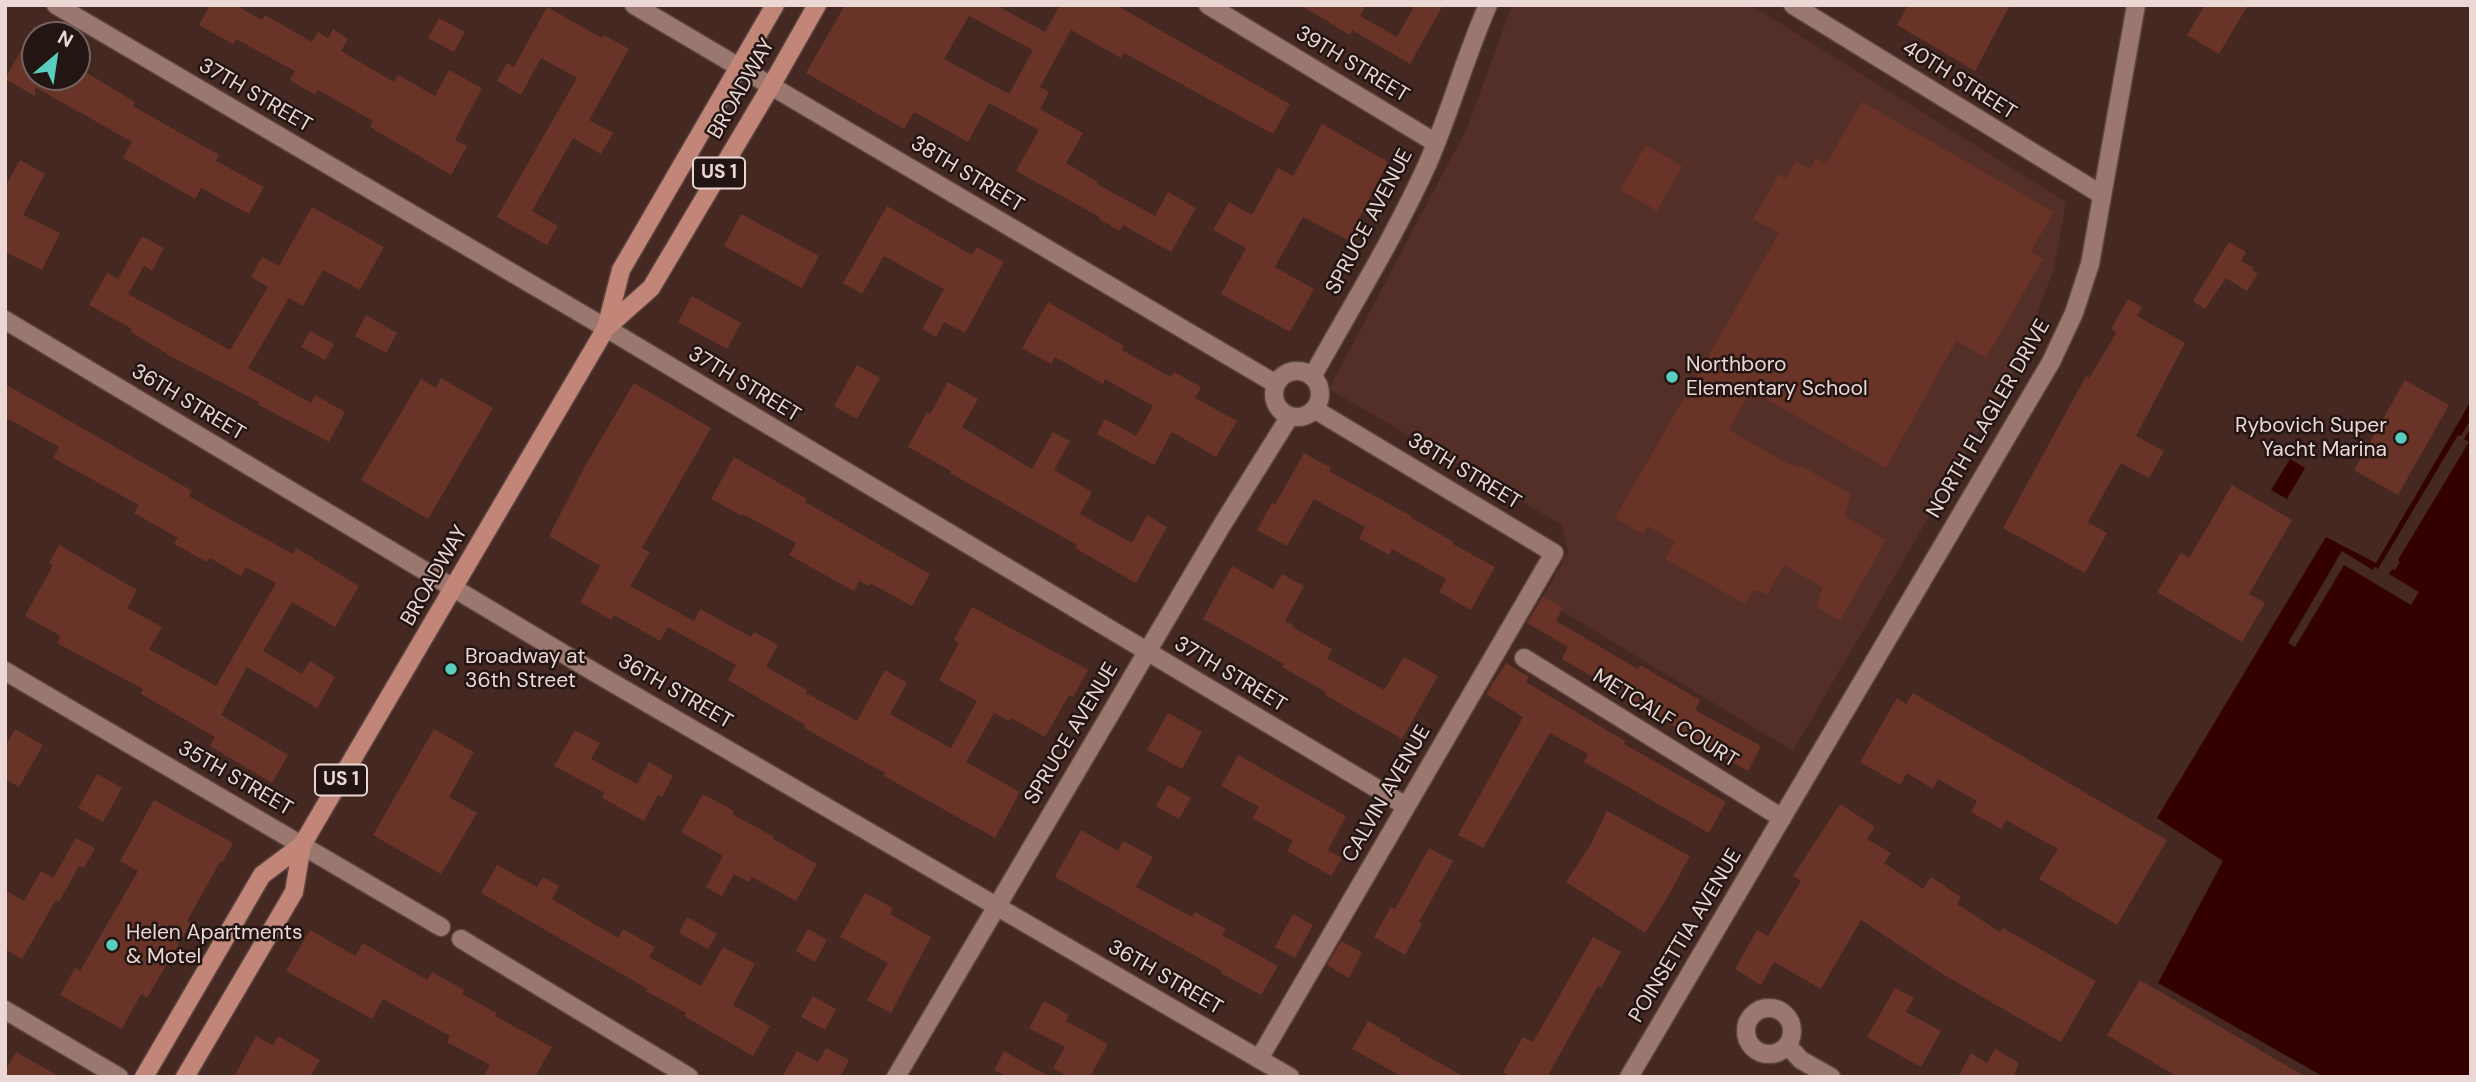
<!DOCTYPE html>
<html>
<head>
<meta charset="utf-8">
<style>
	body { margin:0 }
	#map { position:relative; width:2476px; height:1082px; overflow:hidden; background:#452822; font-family:"DM Sans",sans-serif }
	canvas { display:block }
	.frame { position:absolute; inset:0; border:7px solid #ebd7d3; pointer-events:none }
	.north { position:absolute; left:21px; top:21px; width:70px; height:70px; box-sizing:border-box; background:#221512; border:2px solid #72635f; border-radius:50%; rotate:29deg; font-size:19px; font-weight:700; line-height:28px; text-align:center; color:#ebd7d3 }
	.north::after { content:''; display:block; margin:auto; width:24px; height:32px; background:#5acebe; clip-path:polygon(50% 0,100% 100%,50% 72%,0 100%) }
</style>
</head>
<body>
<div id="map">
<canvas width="2476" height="1082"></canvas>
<div class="frame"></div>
<div class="north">N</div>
</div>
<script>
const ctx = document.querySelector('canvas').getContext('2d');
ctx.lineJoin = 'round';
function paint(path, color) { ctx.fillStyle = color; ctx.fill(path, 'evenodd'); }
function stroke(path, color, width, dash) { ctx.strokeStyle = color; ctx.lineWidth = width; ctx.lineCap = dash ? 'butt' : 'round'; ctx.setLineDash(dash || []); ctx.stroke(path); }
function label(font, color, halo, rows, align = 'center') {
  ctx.font = font + ' "DM Sans",sans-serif'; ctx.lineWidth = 5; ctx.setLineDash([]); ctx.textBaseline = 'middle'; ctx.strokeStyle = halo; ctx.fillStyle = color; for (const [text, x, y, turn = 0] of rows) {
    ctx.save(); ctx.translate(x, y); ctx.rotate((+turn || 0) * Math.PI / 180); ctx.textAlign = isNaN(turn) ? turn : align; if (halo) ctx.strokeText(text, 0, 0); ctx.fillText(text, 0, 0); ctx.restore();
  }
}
paint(new Path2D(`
	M1512,5H1751L2066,202L2054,269L2017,365L1793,751L1542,599L1568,552L1562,525L1329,389L1468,126Z`), '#532f27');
paint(new Path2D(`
	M2471,401V1077H2324L2158,983L2223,861L2157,818L2326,537L2376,563Z
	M2290,459L2305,468L2287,499L2271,490Z`), '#330200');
paint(new Path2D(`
	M2471,419V428L2464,439L2469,442L2398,560L2400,562L2395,570L2392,569L2389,574L2419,592L2411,605L2344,565L2295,647L2288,643L2342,551L2373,570L2374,567L2378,569L2458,435L2461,436Z`), '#452822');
paint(new Path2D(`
	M210,5H235L262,20L265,15L312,42L318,32L328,38L333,29L348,39L341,51L394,82L398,75L435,96L449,70L482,88L455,140L467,146L451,175L370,127L373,121L318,90L315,95L290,80L295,71L236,39L233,44L199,25Z
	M845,5H996L1045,32L1060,5H1116L1290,104L1273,134L1124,53L1121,58L1071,30L1040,87L1049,92L1040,109L1083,133L1066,163L1098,182L1097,184L1155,216L1168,192L1196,208L1171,252L1123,225L1120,231L1099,219L1100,217L1016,171L1039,130L989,103L968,142L914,112L904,129L806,73ZM969,16L1033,50L1009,94L944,59Z
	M1300,5H1366L1360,16L1397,37L1415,5H1443L1410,64L1352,30L1350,35Z
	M1908,5H2010L1975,71L1897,25Z
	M2205,5H2248L2219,54L2187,35Z
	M547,7L602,38L604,35L629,49L589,120L613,133L601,154L573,138L532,211L558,226L547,245L497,217L577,78L541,58L521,95L497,81L507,63L514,67Z
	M439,18L465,32L454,52L428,38Z
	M35,25V77H77V67L135,102L133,106L219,155L216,161L264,187L249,214L201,188L195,199L164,181L123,158L132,142L78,111L77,113V111L35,87V96L5,79Z
	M1862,102L2054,212L2031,251L2043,259L1986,358L1956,341L1886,468L1751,390L1729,430L1789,464L1807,469L1851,494L1845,516L1886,540L1840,621L1817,608L1822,587L1784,565L1768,594L1753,590L1745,604L1665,559L1675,542L1648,526L1643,534L1615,518L1779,233L1753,219L1779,174L1786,178L1796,161L1810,169L1816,158L1826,164Z
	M1322,124L1388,162L1348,240L1303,217L1275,267L1314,289L1290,332L1221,294L1246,248L1213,230L1229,202L1252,215L1278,168L1293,176Z
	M1646,145L1682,166L1657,211L1620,190Z
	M20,160L45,174L23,215L60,233L42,270L5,252V187Z
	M887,206L972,255L977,247L1004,262L965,333L944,322L936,337L922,329L944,289L884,256L862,294L843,283Z
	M312,207L384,247L360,290L323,270L303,306L289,298L248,368L311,403L315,395L345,412L329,442L257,404L259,402L172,357L131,332L132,329L89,305L107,273L118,279L142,236L164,248L152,271L144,266L128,294L230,350L268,287L251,277L262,257L279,266Z
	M741,214L819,256L802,288L724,246Z
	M2229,242L2246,252L2241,261L2254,268L2252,270L2258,274L2247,291L2226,278L2205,309L2193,301Z
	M692,296L741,323L727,349L678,322Z
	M2128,299L2142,307L2137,316L2185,343L2136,436L2164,451L2149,478L2121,463L2088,522L2107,533L2085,573L2003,528L2086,376L2089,378L2117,332L2111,329Z
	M1048,302L1124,346L1122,350L1171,377L1174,372L1201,387L1195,398L1237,421L1216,457L1172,432L1154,465L1097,434L1105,419L1136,436L1153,406L1105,379L1103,384L1055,357L1051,364L1022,348Z
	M366,315L397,333L386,353L355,336Z
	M310,331L334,344L325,360L301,347Z
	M857,365L880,378L857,419L834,406Z
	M441,378L493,408L428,519L361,480L421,379L436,388Z
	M2405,380L2449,405L2398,495L2354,470Z
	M948,382L978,399L962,427L1032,469L1053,432L1070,441L1054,470L1092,492L1080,514L1132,543L1147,515L1167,527L1136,583L1075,548L1077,545L950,473L951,471L908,447L927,412L930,414Z
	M634,383L711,428L642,548L650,552L630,586L694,621L700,609L751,637L754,632L778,645L766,667L807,690L806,693L857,721L885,670L907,683L890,714L951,748L977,701L939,680L959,643L954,640L972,607L1088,670L1073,697L1069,695L1045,737L1011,718L1009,721L994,713L966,762L1020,792L995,838L884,776L885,773L804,728L805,725L728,680L736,665L668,627L660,641L614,615L611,620L580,602L600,566L549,536L585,466Z
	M5,384L192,491L189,496L231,520L293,554L296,548L359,586L335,627L292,602L263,651L302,674L310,661L335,677L317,708L247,667L221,715L288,755L272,783L210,746L215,737L141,694L143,689L57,643L61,636L25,616L53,565L49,563L59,545L137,590L127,608L162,627L149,649L216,686L276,583L246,567L241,576L210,558L207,562L174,544L178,538L134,513L139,505L53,458L59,447L5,417Z
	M1304,453L1331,468L1329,471L1411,516L1410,517L1454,542L1453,544L1495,567L1471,610L1439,592L1446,579L1392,549L1389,555L1359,538L1365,527L1314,499L1287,546L1257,530L1272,503L1275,505Z
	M734,457L807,499L805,502L930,574L912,606L870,583L869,586L859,581L854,591L789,555L796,543L743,514L742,516L711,499Z
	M2232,485L2292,520L2249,594L2265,603L2242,642L2157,592L2181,553L2189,558Z
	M1232,566L1273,589L1282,574L1304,586L1285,621L1293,625L1292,627L1332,649L1327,658L1384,690L1404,657L1438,676L1402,739L1325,695L1326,692L1282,667L1284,664L1203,619Z
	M1543,596L1563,608L1556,621L1638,669L1640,665L1700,700L1695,710L1761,746L1748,771L1700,744L1702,742L1659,718L1660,716L1562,659L1568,647L1527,623Z
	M1506,663L1529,677L1526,682L1625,741L1624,744L1726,802L1709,833L1584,762L1588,754L1550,733L1483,848L1458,835L1523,717L1486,694Z
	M1913,693L2167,840L2117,925L2039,879L2058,849L2006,820L2001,829L1971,812L1977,801L1938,779L1933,789L1907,773L1900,785L1860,762L1897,698L1906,704Z
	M1168,713L1202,732L1182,769L1147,750Z
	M15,729L43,745L19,787L5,779V747Z
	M434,729L474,752L449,797L477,813L441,874L373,835Z
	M575,730L600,743L591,759L637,784L649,762L673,776L662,797L658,795L644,821L602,798L605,793L554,766Z
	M1238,755L1346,816L1328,850L1342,858L1331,876L1287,851L1293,841L1252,818L1259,807L1221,786Z
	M97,774L122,788L103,822L78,808Z
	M1168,785L1191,798L1179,819L1156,806Z
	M703,794L734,811L732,814L774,837L773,839L817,864L796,901L752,877L749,882L734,874L722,896L706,887L723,856L681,832Z
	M154,800L233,843L222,863L220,862L187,921L191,923L147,998L141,994L122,1029L60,995L75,968L80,971L138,871L120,861Z
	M1840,804L1875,827L1867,839L1891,853L1884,863L1923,889L1931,877L1961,897L1957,904L2000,932L2003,928L2096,981L2061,1042L1944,975L1861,920L1821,989L1774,962L1761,985L1735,969L1757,930L1768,936L1801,881L1793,876Z
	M1607,811L1690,856L1666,900L1645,933L1566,882L1591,844Z
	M1081,830L1118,851L1123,841L1153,857L1136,887L1192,917L1195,912L1226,929L1222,935L1278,966L1261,995L1221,973L1222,971L1055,877Z
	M76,838L95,848L84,868L79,866L59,902L56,900L22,959L5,949V890L24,901L41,871L53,878Z
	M1429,848L1453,861L1419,922L1422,924L1405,955L1374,937L1391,907L1395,909Z
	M497,865L537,887L543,877L559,886L552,899L618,938L623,929L655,947L649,957L701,986L723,947L755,964L733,1005L770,1026L753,1056L684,1016L686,1013L646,991L648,989L481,893Z
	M865,893L893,908L890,914L931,937L891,1013L867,1000L888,963L840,937Z
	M1293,914L1313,925L1295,958L1275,947Z
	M687,917L717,934L708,949L679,933Z
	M808,929L827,940L815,962L796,951Z
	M310,930L355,956L363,943L427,980L432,972L464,990L462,994L497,1013L495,1016L552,1047L535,1077H483L490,1065L447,1042L450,1036L383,999L372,1019L286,971Z
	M1593,937L1621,952L1601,988L1598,986L1547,1077H1512L1503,1072L1523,1037L1533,1042Z
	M1341,941L1362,952L1349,978L1327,965Z
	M2140,980L2306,1077H2178L2107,1035Z
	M1895,988L1914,998L1906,1012L1941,1031L1921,1067L1867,1037Z
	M813,996L836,1009L825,1030L801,1017Z
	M1044,1001L1069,1015L1066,1021L1108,1044L1090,1077H1069L1053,1068L1065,1047L1029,1028Z
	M1368,1021L1401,1039L1400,1041L1465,1077H1403L1352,1049Z
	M256,1036L273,1045L278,1036L320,1060L310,1077H234Z
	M826,1048L849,1060L841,1075L844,1077H782L797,1051L818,1062Z
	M1995,1049L2019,1063L2013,1077H1958L1971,1053L1987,1063Z
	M1004,1051L1050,1077H1007L994,1070Z
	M16,1052L60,1077H5V1071Z`), '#693328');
const minor = new Path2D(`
	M56,5L606,328L1406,806
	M634,5L1276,384
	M1208,5L1436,143
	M1793,5L2102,195
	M1274 394a23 23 0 1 1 46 0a23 23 0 1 1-46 0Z
	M1312,377C1351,307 1394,238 1427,165C1450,113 1465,57 1488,5
	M1524,658L1782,818
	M5,671L441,927
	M461,939L689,1077
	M1746 1031a23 23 0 1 1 46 0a23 23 0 1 1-46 0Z
	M5,1010L119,1077
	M1788,1046L1801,1060L1831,1077
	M1259,1059L1554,553L1314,409
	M896,1077L1222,525L1290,416`);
const tertiary = new Path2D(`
	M5,320L594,672L1290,1077
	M1629,1077L2051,362L2074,313L2090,264L2136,5`);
const primary = new Path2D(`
	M606,328L651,288L771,86L817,5
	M144,1077L262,875L302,845
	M185,1077L294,892L302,845L606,328L621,270L775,5`);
stroke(minor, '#5c443e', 21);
stroke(tertiary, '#5c443e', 21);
stroke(primary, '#5c443e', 21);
stroke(minor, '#9a776f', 18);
stroke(tertiary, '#9a776f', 18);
stroke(primary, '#c28679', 18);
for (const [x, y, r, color] of [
	[1672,377,7,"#5acebe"],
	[2401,438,7,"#5acebe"],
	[451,669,7,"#5acebe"],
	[112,945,7,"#5acebe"]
]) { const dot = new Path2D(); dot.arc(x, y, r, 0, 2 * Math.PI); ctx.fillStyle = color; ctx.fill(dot); stroke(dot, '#221512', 2.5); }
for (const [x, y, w] of [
	[719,173,52],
	[341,780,52]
]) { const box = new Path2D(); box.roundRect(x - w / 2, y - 15.5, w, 31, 5); ctx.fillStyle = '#221512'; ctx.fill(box); stroke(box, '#ebd7d3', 2); }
label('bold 19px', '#ebd7d3', null, [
	["US 1",719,173],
	["US 1",341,780]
]);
label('21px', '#ebd7d3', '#221512', [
	["39TH STREET",1352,65,31],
	["40TH STREET",1959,81,32],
	["BROADWAY",742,89,-60],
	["37TH STREET",255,96,30],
	["38TH STREET",967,175,31],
	["SPRUCE AVENUE",1370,222,-62],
	["37TH STREET",744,385,31],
	["36TH STREET",188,403,31],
	["NORTH FLAGLER DRIVE",1989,419,-60],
	["38TH STREET",1464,472,31],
	["BROADWAY",435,576,-60],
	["37TH STREET",1230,675,31],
	["36TH STREET",675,692,30],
	["METCALF COURT",1665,719,32],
	["SPRUCE AVENUE",1072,734,-59],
	["35TH STREET",235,779,30],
	["CALVIN AVENUE",1387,794,-60],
	["POINSETTIA AVENUE",1686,936,-59],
	["36TH STREET",1165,978,30]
]);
label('21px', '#ebd7d3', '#221512', [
	["Northboro",1686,365],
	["Elementary School",1686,389],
	["Rybovich Super",2387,426,"right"],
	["Yacht Marina",2387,450,"right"],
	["Broadway at",465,657],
	["36th Street",465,681],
	["Helen Apartments",126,933],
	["& Motel",126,957]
], 'left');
</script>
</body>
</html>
